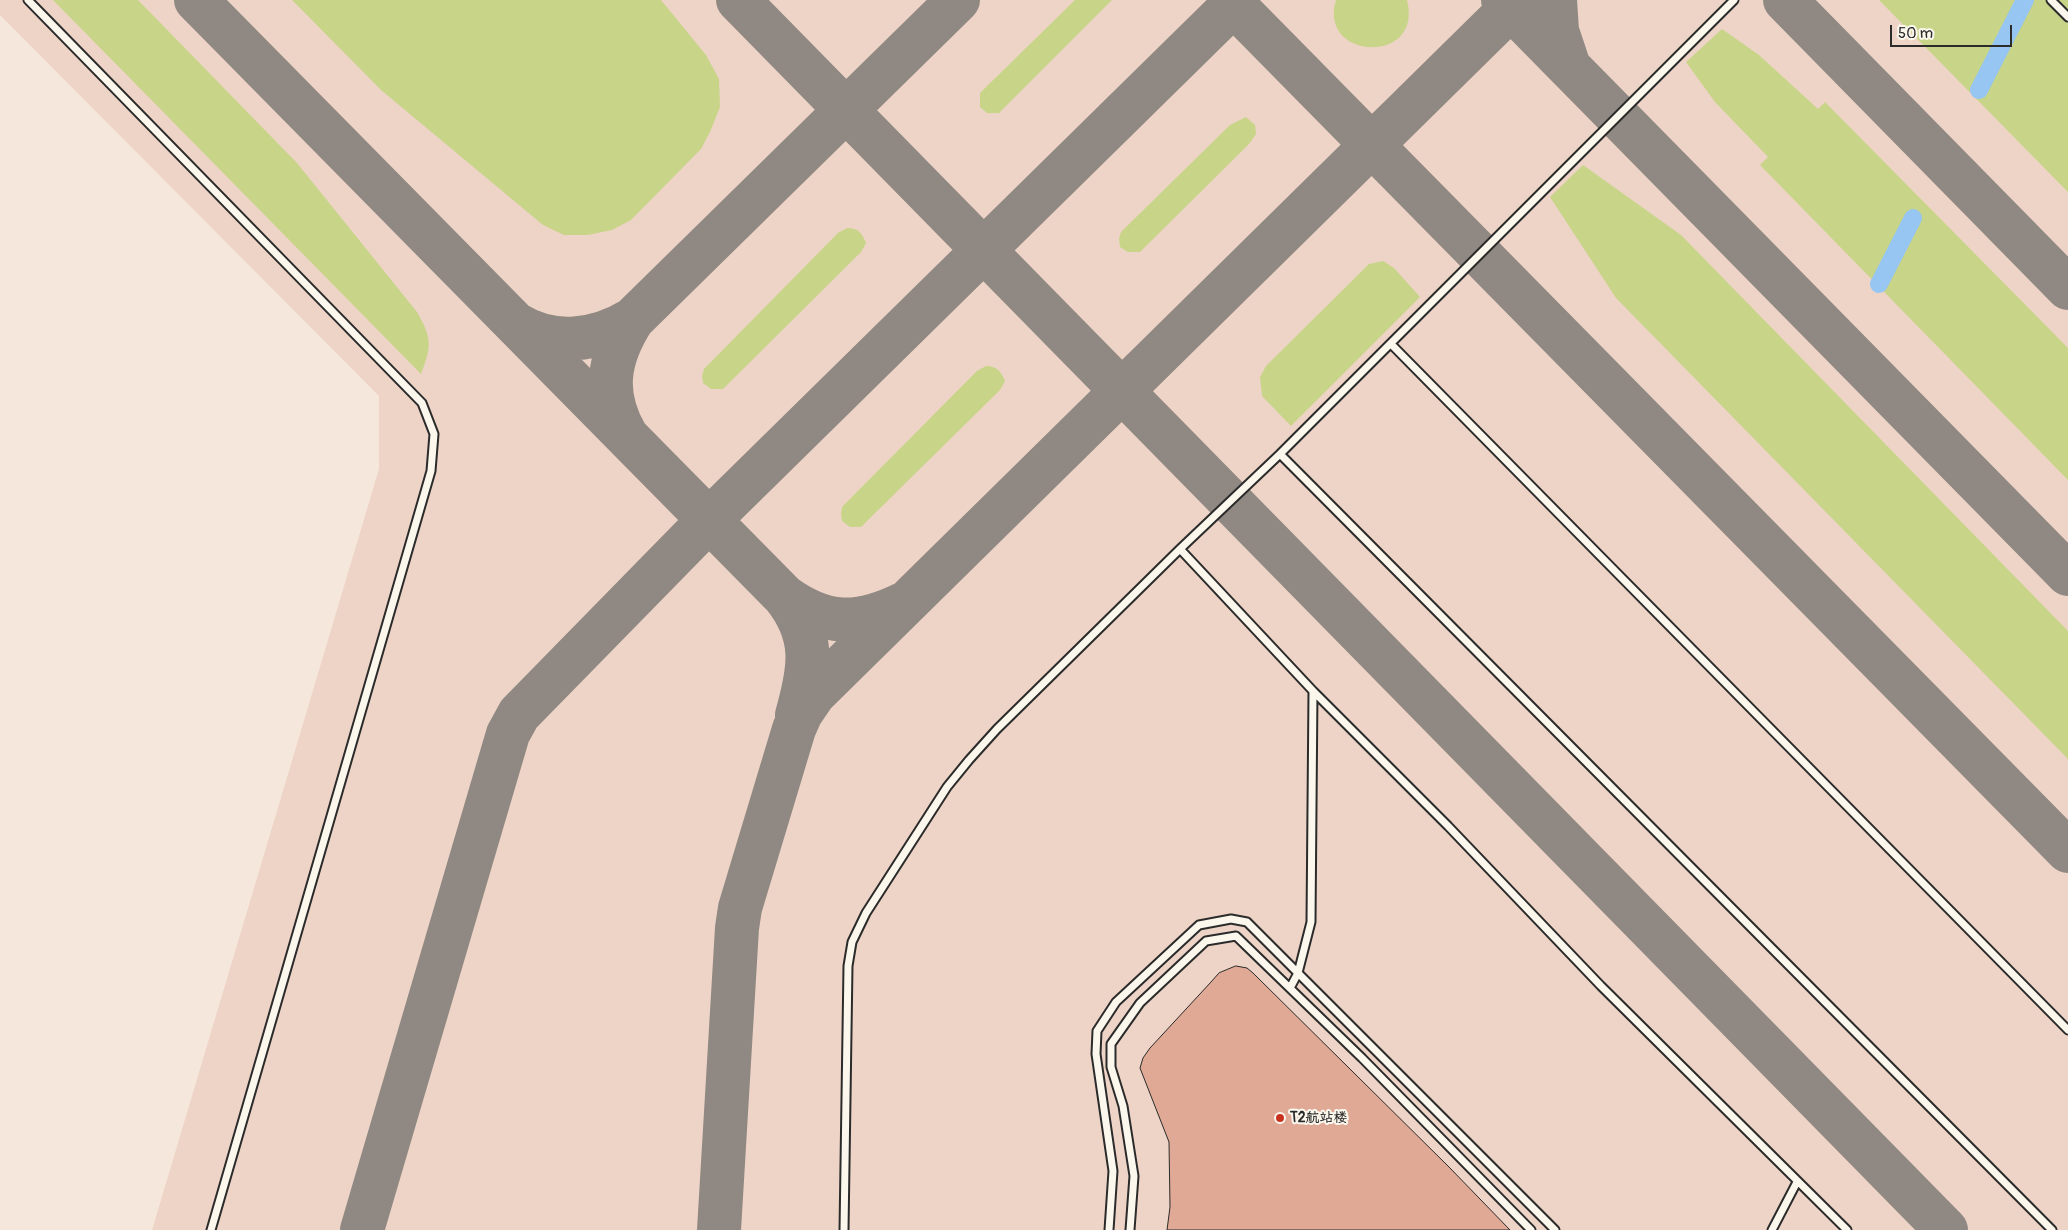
<!DOCTYPE html>
<html>
<head>
<meta charset="utf-8">
<style>
	body { margin:0 }
	#map { position:relative; width:2068px; height:1230px; overflow:hidden; background:#f5e7db; font-family:Pangolin,sans-serif }
	canvas { display:block }
	.scale { position:absolute; left:1890px; top:25px; width:122px; height:22px; box-sizing:border-box; border:2px solid #2b2b2b; border-top:0; padding-left:6px; font-size:15px; line-height:18px; white-space:nowrap; color:#2b2b2b; -webkit-text-stroke:4px #fbf7ec; paint-order:stroke }
</style>
</head>
<body>
<div id="map">
<canvas width="2068" height="1230"></canvas>
<div class="scale">50 m</div>
</div>
<script>
const ctx = document.querySelector('canvas').getContext('2d');
ctx.lineJoin = 'round';
function paint(path, color) { ctx.fillStyle = color; ctx.fill(path, 'evenodd'); }
function stroke(path, color, width, dash) { ctx.strokeStyle = color; ctx.lineWidth = width; ctx.lineCap = dash ? 'butt' : 'round'; ctx.setLineDash(dash || []); ctx.stroke(path); }
function label(font, color, halo, rows, align = 'center') {
  ctx.font = font + ' Pangolin,"LXGW WenKai TC",sans-serif'; ctx.lineWidth = 4; ctx.setLineDash([]); ctx.textBaseline = 'middle'; ctx.strokeStyle = halo; ctx.fillStyle = color; for (const [text, x, y, turn = 0] of rows) {
    ctx.save(); ctx.translate(x, y); ctx.rotate((+turn || 0) * Math.PI / 180); ctx.textAlign = isNaN(turn) ? turn : align; if (halo) ctx.strokeText(text, 0, 0); ctx.fillText(text, 0, 0); ctx.restore();
  }
}
paint(new Path2D(`
	M0,0H2068V1230H152L379,469V396L0,15Z`), '#eed4c6');
paint(new Path2D(`
	M53,0H138L297,163L417,312C432,338 432,346 421,374Z
	M292,0H661L706,55L719,79L720,107L710,132L701,149L631,220L612,230L588,235H564L543,225L381,90Z
	M1075,0H1112L999,113H987L980,107V93Z
	M1336,0H1407C1424,66 1317,60 1336,0Z
	M1879,0H2068V192Z
	M1722,29L1759,55L1818,109L1825,102L2068,348V480L1760,165L1768,157L1715,102L1686,62Z
	M1246,117L1255,125L1256,134L1249,144L1140,252H1128L1120,247L1119,239L1121,232L1230,125Z
	M1583,165L1681,235L2068,631V759L1616,298L1550,197Z
	M847,228C858,228 862,233 866,243L861,252L723,389H711L703,383L702,376L704,369L838,233Z
	M1383,261L1394,268L1420,297L1291,426L1262,396L1260,377L1266,366L1369,264Z
	M986,366C996,366 1001,371 1005,381L1000,390L861,527H850L842,521L841,514L842,507L977,371Z`), '#c8d488');
stroke(new Path2D(`
	M1979,90L2025,0
	M1879,284L1913,218`), '#96c6f1', 18);
stroke(new Path2D(`
	M196,0L784,596C825,626 858,626 903,604
	M738,0L1946,1230
	M1229,0L2068,851
	M1503,0L2068,574
	M1555,0L1557,31L1569,67
	M1785,0L2068,288
	M633,319L958,0
	M516,324C553,347 597,341 633,319C608,358 602,394 626,435
	M784,596C816,636 810,669 797,715
	M362,1230L508,734L519,714L709,520L1238,0
	M719,1230L737,928L740,908L794,729L801,713L814,694L1519,0`), '#908983', 44);
const building = new Path2D(`
	M1236,966L1247,968L1253,973L1449,1167L1510,1230H1167L1170,1207L1169,1142L1140,1068L1143,1058L1150,1048L1211,982L1219,973Z`);
paint(building, '#dfa996');
stroke(building, '#2b2b2b', 1);
const service = new Path2D(`
	M28,0L422,403L434,434L431,471L211,1230
	M2051,0L2068,17
	M1391,344L2068,1030
	M1280,454L2052,1230
	M1180,549L1313,691L1448,826L1601,986L1847,1230
	M1290,988L1298,973L1311,922L1313,691
	M844,1230L848,966L852,942L866,913L947,787L969,760L997,729L1180,549L1280,454L1734,0
	M1109,1230L1113,1171L1096,1054L1097,1031L1116,1002L1199,925L1231,919L1247,922L1555,1230
	M1130,1230L1134,1176L1123,1106L1111,1067V1044L1140,1003L1206,941L1236,936L1362,1058L1531,1230
	M1772,1230L1797,1182`);
stroke(service, '#2b2b2b', 11);
stroke(service, '#fbf7ec', 7);
for (const [x, y, r, color] of [
	[1280,1118,5,"#c8321e"]
]) { const dot = new Path2D(); dot.arc(x, y, r, 0, 2 * Math.PI); ctx.fillStyle = color; ctx.fill(dot); stroke(dot, '#fbf7ec', 2); }
label('bold 14px', '#2b2b2b', '#fbf7ec', [
	["T2航站楼",1290,1118]
], 'left');
</script>
</body>
</html>
